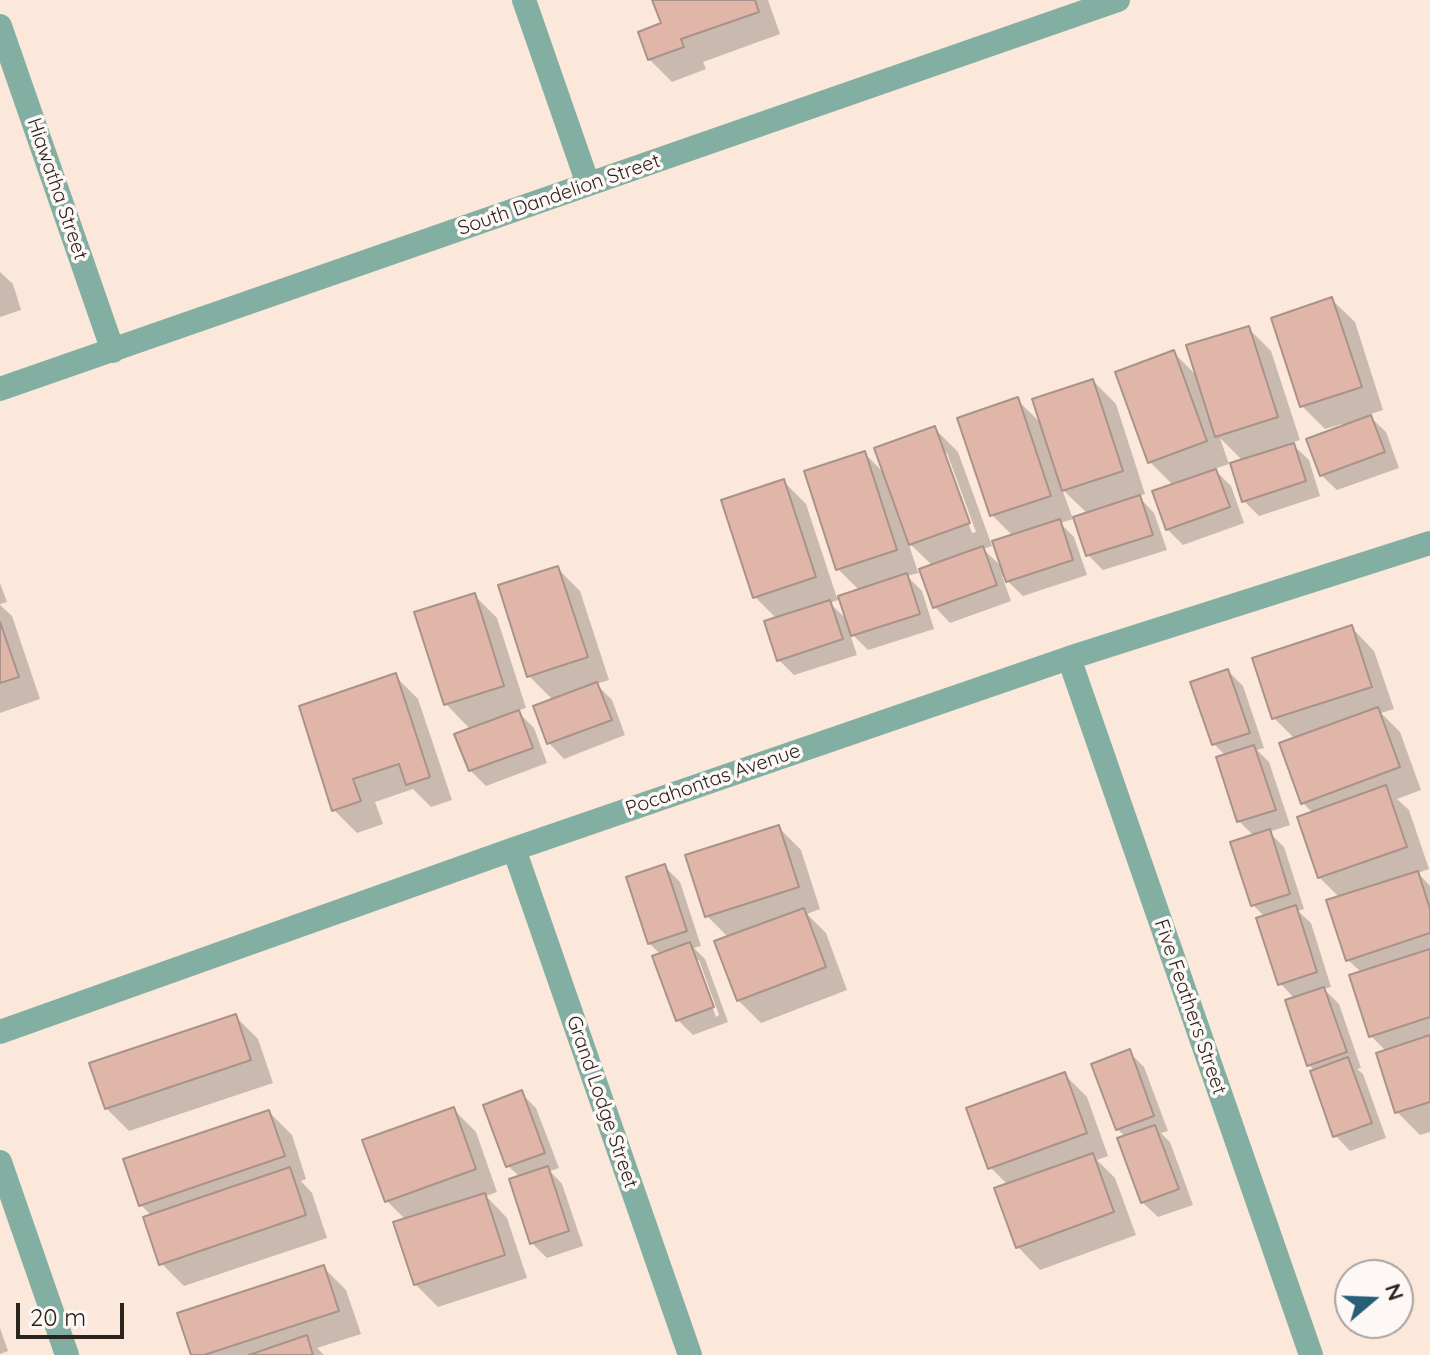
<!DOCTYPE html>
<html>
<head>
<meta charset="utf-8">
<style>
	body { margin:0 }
	#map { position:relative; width:1430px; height:1355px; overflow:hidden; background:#fce8da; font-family:Quicksand,sans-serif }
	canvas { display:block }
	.north { position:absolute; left:1334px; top:1259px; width:80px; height:80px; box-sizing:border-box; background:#fdf8f6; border:2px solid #a9a3a0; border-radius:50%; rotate:71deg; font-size:22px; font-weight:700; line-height:32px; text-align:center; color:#2b231e }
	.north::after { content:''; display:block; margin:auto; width:28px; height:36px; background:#275e78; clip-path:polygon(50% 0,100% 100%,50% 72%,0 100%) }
	.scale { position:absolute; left:16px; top:1303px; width:108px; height:36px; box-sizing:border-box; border:4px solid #2b231e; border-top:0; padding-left:10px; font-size:24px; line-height:28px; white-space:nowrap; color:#2b231e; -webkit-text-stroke:6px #fdf8f6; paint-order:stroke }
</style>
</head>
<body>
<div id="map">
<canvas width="1430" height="1355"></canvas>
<div class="north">N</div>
<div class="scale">20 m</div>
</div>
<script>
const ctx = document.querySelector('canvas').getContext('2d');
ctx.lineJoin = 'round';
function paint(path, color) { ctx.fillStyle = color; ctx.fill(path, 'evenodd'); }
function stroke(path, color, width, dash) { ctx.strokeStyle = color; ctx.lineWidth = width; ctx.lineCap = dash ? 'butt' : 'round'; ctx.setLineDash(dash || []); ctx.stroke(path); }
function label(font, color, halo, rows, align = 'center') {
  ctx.font = font + ' Quicksand,sans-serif'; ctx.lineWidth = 7; ctx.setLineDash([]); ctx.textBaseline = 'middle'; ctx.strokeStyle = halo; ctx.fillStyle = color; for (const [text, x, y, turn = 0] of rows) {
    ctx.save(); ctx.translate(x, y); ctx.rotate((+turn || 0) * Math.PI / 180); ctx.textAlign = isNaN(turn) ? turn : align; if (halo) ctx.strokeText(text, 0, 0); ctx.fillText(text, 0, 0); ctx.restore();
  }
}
paint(new Path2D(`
	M654,0H768L780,34L703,62L706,69L672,82L649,59L663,25Z
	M0,272L13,284L21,310L0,317Z
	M1332,300L1355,322L1383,410L1368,415L1386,432L1399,468L1337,490L1321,475L1343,427L1342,424L1325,429L1302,406Z
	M1248,328L1271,351L1300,440L1291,443L1309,460L1320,496L1259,516L1244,501L1243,461L1220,438L1229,464L1214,469L1231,486L1244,523L1183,545L1167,529L1174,486L1150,462L1174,353L1199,378Z
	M1093,381L1116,404L1145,494L1138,496L1154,513L1167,550L1103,570L1088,555V514L1062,489L1073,519L1060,523L1074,537L1087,575L1023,596L1002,576L1011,601L950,623L935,607L922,572L907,576L922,591L934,629L868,650L849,631L857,655L794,675L779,660L777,619L755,597L783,481L806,504L837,598L860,591L838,569L864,453L886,475L935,429L958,452L992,546L983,549L1004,569L1014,537L992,515L1017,400L1043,425ZM943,453H947L976,532L972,533ZM908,542L933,566L918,572ZM841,599L848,621L830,603Z
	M557,568L580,591L609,680L596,684L612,700L625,735L564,759L549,743L554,701L529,676Z
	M0,583L7,602L0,604Z
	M474,595L497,618L526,708L517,711L534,728L547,763L486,786L470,770L471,730L446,704Z
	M0,605L12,616L40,699L0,713Z
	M1352,628L1374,651L1394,709L1381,713L1400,732L1421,790L1397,799L1409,810L1429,869L1418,873L1430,886V1132L1420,1135L1397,1112L1386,1051L1371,1036L1362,973L1348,960L1340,898L1319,877L1313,813L1302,802L1295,739L1274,718Z
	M1228,671L1243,686L1264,748L1257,750L1269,762L1290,825L1269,832L1284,847L1304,909L1298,911L1311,923L1331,987L1324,989L1339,1004L1361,1068L1357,1069L1363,1074L1386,1138L1350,1151L1335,1135L1315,1071L1309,1065L1295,999L1280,983L1265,917L1253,905L1254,836L1239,821L1226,756L1214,744Z
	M395,676L418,699L452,800L431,807L413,789L375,802L383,824L357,833L334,810Z
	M778,827L801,850L820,909L807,914L826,933L847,990L761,1023L738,1000L729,938L707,916Z
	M664,866L680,882L701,946L694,948L705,959L728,1022L693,1035L678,1020L661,955L649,943ZM695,960H699L719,1015L716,1017Z
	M235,1016L258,1039L273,1083L129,1131L106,1108Z
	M1129,1052L1144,1067L1168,1131L1161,1133L1170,1142L1193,1205L1158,1217L1142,1202L1126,1137L1117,1129Z
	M1064,1074L1087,1097L1108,1156L1097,1160L1115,1178L1136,1235L1040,1270L1018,1247L1008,1185L990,1167Z
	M521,1093L536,1108L559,1168L550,1171L562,1184L583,1246L547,1258L532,1243L520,1177L508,1166Z
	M453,1109L476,1132L497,1192L486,1196L507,1218L527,1278L438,1307L415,1284L406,1220L387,1201Z
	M269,1112L292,1135L306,1179L301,1181L312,1193L327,1238L184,1286L161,1263L152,1216L141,1205Z
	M323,1267L346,1290L361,1334L317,1348L324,1355H193Z
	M0,1328L8,1351L0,1354Z`), '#0003');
const building = new Path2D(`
	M652,0H755L759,12L681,39L684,47L648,60L638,32L661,23Z
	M1332,297L1362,387L1300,407L1271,318Z
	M1249,326L1278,417L1215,437L1186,345Z
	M1174,350L1207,441L1148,463L1115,372Z
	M1093,379L1123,471L1062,491L1032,399Z
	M1018,397L1051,496L990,516L957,418Z
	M1371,415L1385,452L1320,476L1306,439Z
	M935,426L970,523L909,545L874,448Z
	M1294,443L1306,481L1242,502L1230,463Z
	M865,451L897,550L836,570L804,471Z
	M1216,469L1230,507L1166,530L1152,491Z
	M784,479L816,577L753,598L721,500Z
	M1140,495L1153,535L1086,556L1073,517Z
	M1060,519L1073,560L1006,582L992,541Z
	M983,546L997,585L933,608L919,569Z
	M558,566L588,657L527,677L498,585Z
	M907,573L920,614L851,636L838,596Z
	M475,593L504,686L444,705L414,612Z
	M830,600L843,639L777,661L764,621Z
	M0,622L19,677L0,683Z
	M1352,625L1372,687L1272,719L1252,658Z
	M1228,669L1250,733L1212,745L1190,682Z
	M396,673L430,777L406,785L399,764L353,779L361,801L332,811L299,706Z
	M597,682L612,720L547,744L533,706Z
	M1378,707L1400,767L1301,804L1279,743Z
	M519,710L533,748L469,771L454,734Z
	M1254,745L1276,810L1237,822L1216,757Z
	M1386,785L1407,847L1318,878L1297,817Z
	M779,825L799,887L705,917L685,855Z
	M1270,829L1290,894L1251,906L1230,842Z
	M665,864L687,931L648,944L626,877Z
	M1418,871L1430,909V933L1346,961L1326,900Z
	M1296,905L1317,972L1278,985L1256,918Z
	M804,908L826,967L737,1001L714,941Z
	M690,942L714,1007L676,1021L652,956Z
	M1430,949V1017L1369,1037L1349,975Z
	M1324,987L1347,1052L1307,1066L1285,1000Z
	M236,1014L251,1060L105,1109L89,1063Z
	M1430,1035V1102L1395,1113L1376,1053Z
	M1130,1049L1154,1116L1116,1130L1091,1064Z
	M1348,1057L1372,1123L1333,1137L1310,1071Z
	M1065,1072L1087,1133L988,1169L966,1108Z
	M522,1090L545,1153L506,1167L483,1105Z
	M454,1107L476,1169L385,1202L362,1140Z
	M269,1110L285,1156L139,1206L123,1159Z
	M1155,1125L1179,1189L1141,1203L1117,1138Z
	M1093,1153L1114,1212L1016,1248L994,1188Z
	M548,1166L569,1231L530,1244L509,1179Z
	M290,1167L306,1215L159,1265L143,1217Z
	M485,1193L505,1255L414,1285L393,1222Z
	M324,1265L339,1311L204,1355H191L177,1313Z
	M307,1335L313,1355H249Z`);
paint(building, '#e0b6a9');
stroke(building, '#a8928b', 2);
stroke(new Path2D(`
	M524,0L588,184
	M0,26L113,351
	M0,389L1118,0
	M1069,658L1311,1355
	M514,849L690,1355
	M0,1032L514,849L1069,658L1430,543
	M0,1162L67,1355`), '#83afa2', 24);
label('20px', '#2b231e', '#fdf8f6', [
	["Hiawatha Street",57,189,71],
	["South Dandelion Street",559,195,-19],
	["Pocahontas Avenue",713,780,-19],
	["Five Feathers Street",1190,1007,71],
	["Grand Lodge Street",602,1102,71]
]);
</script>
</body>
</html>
